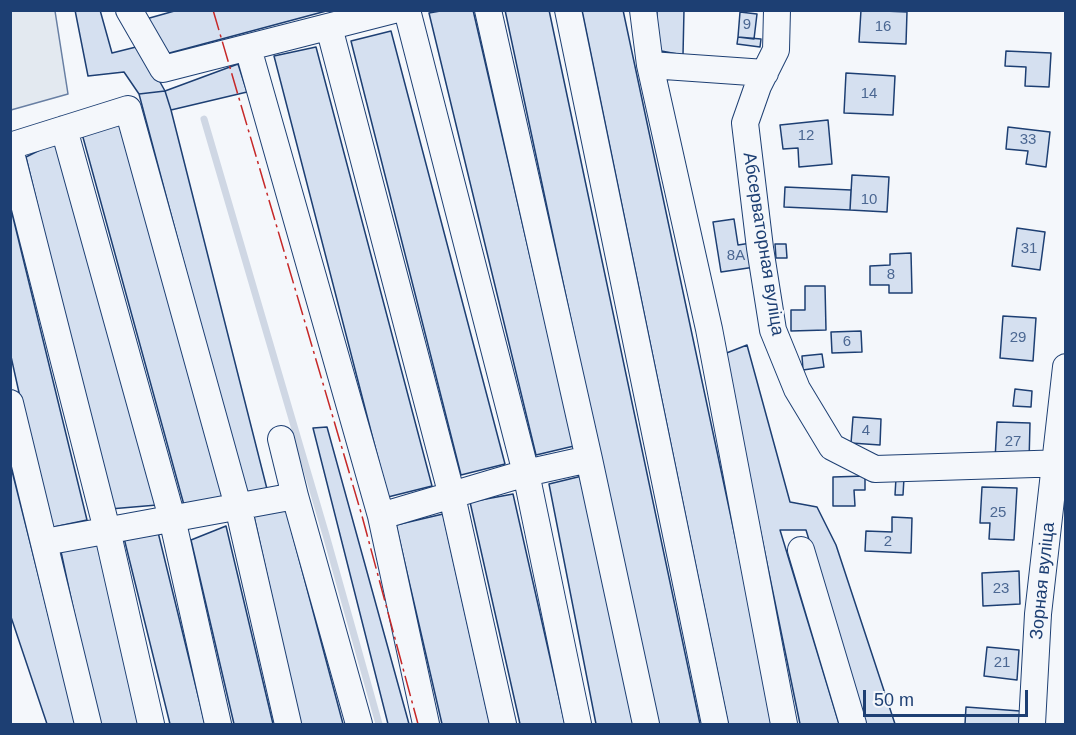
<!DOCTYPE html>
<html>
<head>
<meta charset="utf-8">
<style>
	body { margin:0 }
	#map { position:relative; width:1076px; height:735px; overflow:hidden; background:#f4f7fb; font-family:Arial,sans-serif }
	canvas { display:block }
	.frame { position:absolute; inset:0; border:12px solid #1d3f73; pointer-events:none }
	.scale { position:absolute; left:863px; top:690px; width:165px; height:27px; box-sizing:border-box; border:3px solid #1d3f73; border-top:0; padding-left:8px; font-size:18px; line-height:21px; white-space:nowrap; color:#1d3f73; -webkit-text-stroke:4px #f4f7fb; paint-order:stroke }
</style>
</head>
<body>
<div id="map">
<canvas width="1076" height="735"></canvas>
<div class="frame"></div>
<div class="scale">50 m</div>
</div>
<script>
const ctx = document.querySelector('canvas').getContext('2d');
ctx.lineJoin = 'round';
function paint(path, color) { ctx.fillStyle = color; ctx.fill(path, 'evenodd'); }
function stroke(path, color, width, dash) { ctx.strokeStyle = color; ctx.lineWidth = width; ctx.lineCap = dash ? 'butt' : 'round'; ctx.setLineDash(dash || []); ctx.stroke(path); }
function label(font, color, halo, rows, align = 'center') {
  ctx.font = font + ' Arial,sans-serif'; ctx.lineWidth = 4.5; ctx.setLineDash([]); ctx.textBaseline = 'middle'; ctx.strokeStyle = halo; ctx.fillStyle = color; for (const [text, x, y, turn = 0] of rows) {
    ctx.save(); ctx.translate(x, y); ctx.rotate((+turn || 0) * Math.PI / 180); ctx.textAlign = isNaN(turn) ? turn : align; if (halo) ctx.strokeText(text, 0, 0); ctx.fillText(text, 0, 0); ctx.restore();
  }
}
const green = new Path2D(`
	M11,10L55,11L68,94L11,110Z`);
paint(green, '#e3e9f0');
stroke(green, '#687fa3', 1.5);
stroke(new Path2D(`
	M204,119L326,535L379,724`), '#cfd7e4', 7);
const building = new Path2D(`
	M75,10H100L112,53L140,46L165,91L139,94L124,72L88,76Z
	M178,10H330L162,55L146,19Z
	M446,10H473L574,446L536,455L429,13Z
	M505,10H549L700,724H657Z
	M582,10H623L775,724H728Z
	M657,10H684L683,55L656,50Z
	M861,10L907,12L906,44L859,42Z
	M740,12L757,14L754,39L738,37Z
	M391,31L505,464L461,475L351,41Z
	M738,37L761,39L760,47L737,44Z
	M316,47L432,486L388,497L274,56Z
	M1006,51L1051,53L1049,87L1025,86L1026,67L1005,66Z
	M238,64L247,92L171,110L165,91Z
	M846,73L895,76L893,115L844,113Z
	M165,91L171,110L267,489L245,493L139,94Z
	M123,119L227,499L184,505L81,130Z
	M828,120L832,164L799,167L798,148L783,149L780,125Z
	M1008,127L1050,132L1046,167L1026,164L1028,151L1006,149Z
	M58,141L157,505L110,509L26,157Z
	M852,175L889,177L887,212L850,210Z
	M785,187L851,190L850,210L784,207Z
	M10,205L87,520L49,528L10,352Z
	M734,219L738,245L751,243L755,267L721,272L713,222Z
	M1017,228L1045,232L1040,270L1012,266Z
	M775,244H786L787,258H776Z
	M911,253L912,293H889V285H870V266L890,265V254Z
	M805,286H825L826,330L791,331V310H805Z
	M1003,316L1036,318L1033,361L1000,358Z
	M861,331L862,352L832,353L831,332Z
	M747,345L790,502L817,507L836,545L895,724H865L806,530H780L839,724H800L724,354Z
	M822,354L824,367L803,370L802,356Z
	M1015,389L1032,391L1031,407L1013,406Z
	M853,417L881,419L880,445L851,443Z
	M997,422L1030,423L1029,462L995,460Z
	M327,427L409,724H388L313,428Z
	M10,463L76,724H47L10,614Z
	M582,476L634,724H596L549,484Z
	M865,476V490H854L855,506H833V477Z
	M896,478H904L903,495H895Z
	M982,487L1017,488L1014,540L989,539L990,523H980Z
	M513,494L565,724H520L470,502Z
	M285,506L343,724H300L253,512Z
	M443,514L490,724H442L396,525Z
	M892,517L912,518L911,553L865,551L866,531L892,532Z
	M156,524L205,724H170L122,530Z
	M226,526L273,724H234L191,540Z
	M97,538L141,724H98L60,547Z
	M1019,571L1020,604L983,606L982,573Z
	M987,647L1019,650L1017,680L984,676Z
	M966,707L1020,711L1019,724H965Z`);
paint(building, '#d5e0f0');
stroke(building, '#1d3f73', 1.5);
const minor = new Path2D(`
	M129,10L163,69L394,10
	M407,10L526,473L578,724
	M488,10L589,459L646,724
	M568,10L715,724
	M643,10L650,65L709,329L784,724
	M777,10L776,50L758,86L745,123L760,248L773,330L797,389L832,447L875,469L1066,463
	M329,27L452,496L503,724
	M248,48L381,516L426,724
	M650,65L765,73
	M64,129L172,518L218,724
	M10,146L128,109L238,506L288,724
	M10,149L107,530L151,724
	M10,403L88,724
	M281,439L295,496
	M381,516L526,473L589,459
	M45,542L295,496L359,724
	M801,550L853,724
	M1032,724L1038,614L1066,367`);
stroke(minor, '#1d3f73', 28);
stroke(minor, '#f4f7fb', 26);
stroke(new Path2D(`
	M213,10L362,516L418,724`), '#c62828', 1.5, [21, 4.5, 3, 4.5]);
label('15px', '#4b6792', null, [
	["9",747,25],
	["16",883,27],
	["14",869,94],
	["12",806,136],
	["33",1028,140],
	["10",869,200],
	["31",1029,249],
	["8А",736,256],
	["8",891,275],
	["29",1018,338],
	["6",847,342],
	["4",866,431],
	["27",1013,442],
	["25",998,513],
	["2",888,542],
	["23",1001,589],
	["21",1002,663]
]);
label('18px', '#1d3f73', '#f4f7fb', [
	["Абсерваторная вуліца",763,244,81],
	["Зорная вуліца",1043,581,-84]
]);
</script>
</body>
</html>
